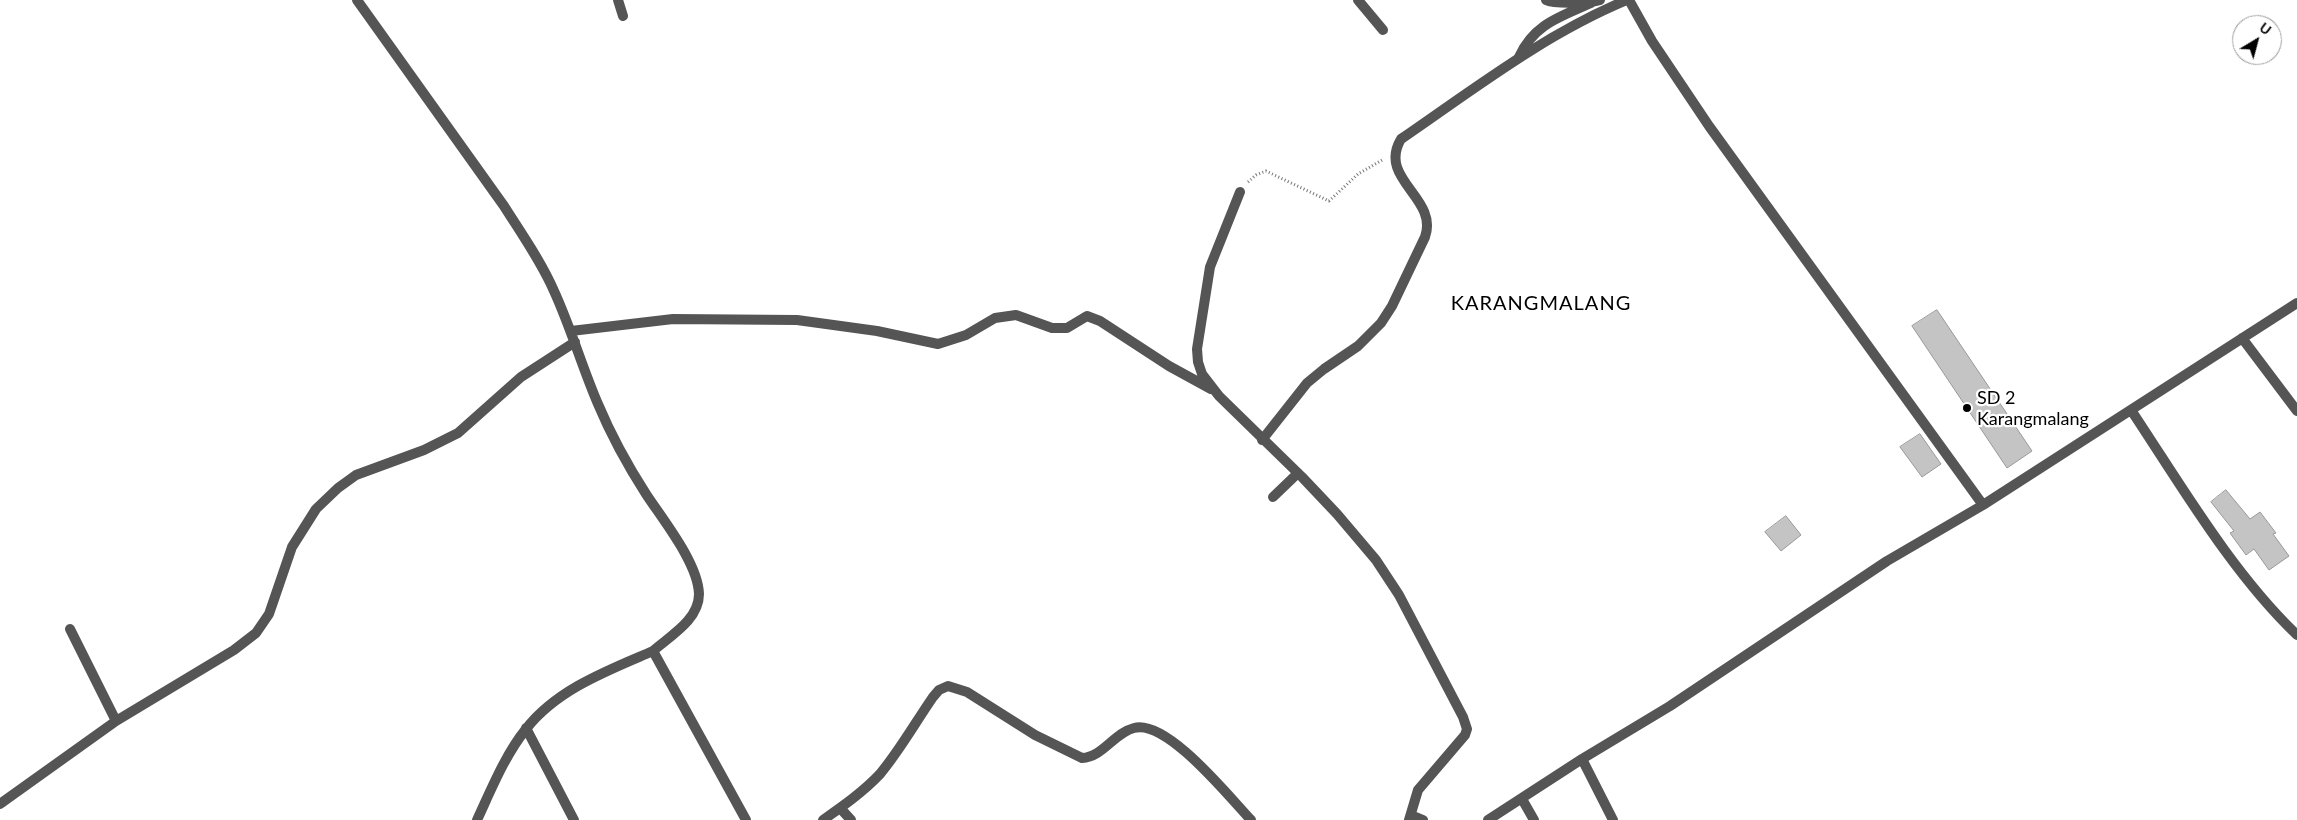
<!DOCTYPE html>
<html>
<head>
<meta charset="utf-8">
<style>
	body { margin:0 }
	#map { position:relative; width:2297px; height:820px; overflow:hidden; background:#fff; font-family:Lato,sans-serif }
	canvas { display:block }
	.north { position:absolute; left:2232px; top:15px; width:50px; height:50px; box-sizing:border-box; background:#fff; border:1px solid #999; border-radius:50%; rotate:37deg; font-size:14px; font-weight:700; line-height:20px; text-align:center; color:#000 }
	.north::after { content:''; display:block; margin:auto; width:18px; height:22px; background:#000; clip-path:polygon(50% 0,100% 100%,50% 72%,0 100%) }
</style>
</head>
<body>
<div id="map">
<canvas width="2297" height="820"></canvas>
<div class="north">U</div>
</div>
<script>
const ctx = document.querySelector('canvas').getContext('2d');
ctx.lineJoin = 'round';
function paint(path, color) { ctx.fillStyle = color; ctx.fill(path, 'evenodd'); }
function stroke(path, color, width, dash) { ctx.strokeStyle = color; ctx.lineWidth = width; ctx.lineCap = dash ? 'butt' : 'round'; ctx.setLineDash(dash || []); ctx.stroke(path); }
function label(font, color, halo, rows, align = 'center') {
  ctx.font = font + ' Lato,sans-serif'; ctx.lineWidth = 4.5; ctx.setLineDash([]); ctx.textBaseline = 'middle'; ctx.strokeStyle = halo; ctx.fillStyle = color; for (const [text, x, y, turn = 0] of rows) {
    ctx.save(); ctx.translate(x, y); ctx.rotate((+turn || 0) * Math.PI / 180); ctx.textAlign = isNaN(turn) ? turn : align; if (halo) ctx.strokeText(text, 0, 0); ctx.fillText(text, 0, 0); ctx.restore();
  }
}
const building = new Path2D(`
	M1937,310L2032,451L2007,468L1912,326Z
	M1920,434L1941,464L1922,477L1900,447Z
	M2226,490L2250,519L2260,512L2276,533L2273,534L2289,556L2269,570L2254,549L2246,555L2230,533L2234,531L2211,502Z
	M1786,516L1801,535L1781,551L1765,532Z`);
paint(building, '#c4c4c4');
stroke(building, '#999', 1);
stroke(new Path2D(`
	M1248,182L1256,175L1266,171L1329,201L1358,174L1384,159`), '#777', 3, [1, 2.5]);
stroke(new Path2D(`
	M1546,0C1554,4 1591,3 1600,0
	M1519,57C1534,24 1560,17 1591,3`), '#555', 10);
stroke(new Path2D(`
	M357,0L504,206C521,233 541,261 554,291C571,328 582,367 598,404C611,435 628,466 646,494C663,520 698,563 699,594C699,620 670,636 653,651L746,820
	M618,0L623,16
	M1358,0L1383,30
	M1629,0L1652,41L1709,126L1983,505
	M1240,192L1210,267L1197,349L1198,362L1202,374L1219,396L1302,477L1337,514L1376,560L1399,595L1463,717L1467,729L1465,735L1418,790L1409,820
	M571,331L673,319L797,320L877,331L938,344L966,335L995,318L1016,315L1052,328H1067L1087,316L1100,321L1169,366L1211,389
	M2242,338L2297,411
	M2131,410C2181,485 2232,573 2297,635
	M1262,440L1307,383L1324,369L1358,346L1381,323L1392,306L1425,237C1439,198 1377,179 1401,139C1474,89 1545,34 1627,0
	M1273,497L1298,473
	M70,629L116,721
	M526,728L574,820
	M1582,759L1613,820
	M1522,799L1534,820
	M0,804L116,721L234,650L256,633L269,614L292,547L316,509L338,488L356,475L424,450L458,433L521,377L575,342
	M840,808L851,820
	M1411,815L1423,820
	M477,820C491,790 505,755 526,729C557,689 609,670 653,651
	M823,820C843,806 863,792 880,774C900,750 915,723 933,697L939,690L948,686L967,692L1035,735L1082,758C1103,757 1114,733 1134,728C1167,719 1229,797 1251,820
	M1488,820L1582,759L1670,706L1887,561L1983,505L2297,303`), '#555', 10);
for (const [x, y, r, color] of [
	[1967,408,5,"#000"]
]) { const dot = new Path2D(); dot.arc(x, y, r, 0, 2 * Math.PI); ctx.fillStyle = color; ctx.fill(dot); stroke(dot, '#fff', 2); }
label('18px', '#000', '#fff', [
	["SD 2",1977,398],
	["Karangmalang",1977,419]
], 'left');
ctx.letterSpacing = '1px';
label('20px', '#000', '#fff', [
	["KARANGMALANG",1541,304]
]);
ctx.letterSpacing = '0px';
</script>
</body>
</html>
